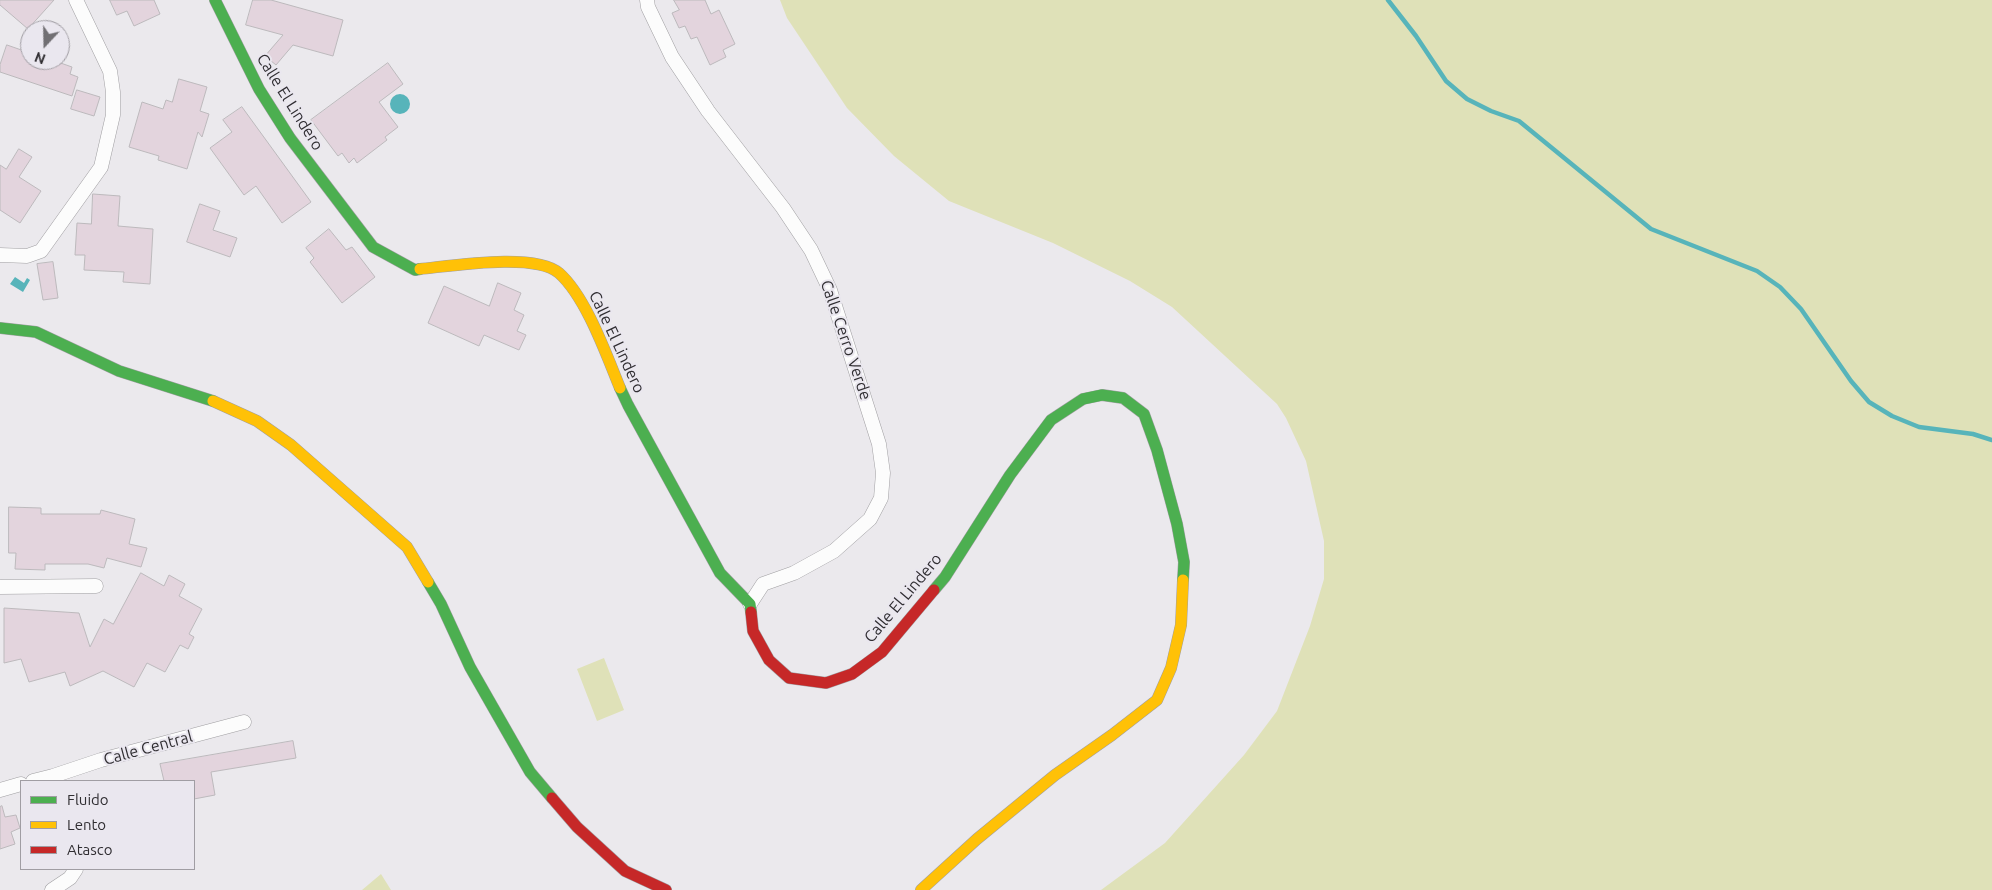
<!DOCTYPE html>
<html>
<head>
<meta charset="utf-8">
<style>
	body { margin:0 }
	#map { position:relative; width:1992px; height:890px; overflow:hidden; background:#ebe9ed; font-family:Ubuntu,sans-serif }
	canvas { display:block }
	.legend { position:absolute; left:20px; top:780px; width:175px; height:90px; box-sizing:border-box; background:#eae7ef; border:1px solid #a09da3; margin:0; padding:6px 9px; list-style:none; font-size:15px; color:#302e32 }
	.legend li { display:flex; align-items:center; gap:10px; height:25px }
	.legend b { width:25px; border:1px solid #a09da3 }
	.north { position:absolute; left:20px; top:20px; width:50px; height:50px; box-sizing:border-box; background:#eae7ef; border:1px solid #a09da3; border-radius:50%; rotate:201deg; font-size:14px; font-weight:700; line-height:20px; text-align:center; color:#302e32 }
	.north::after { content:''; display:block; margin:auto; width:18px; height:22px; background:#716f73; clip-path:polygon(50% 0,100% 100%,50% 72%,0 100%) }
</style>
</head>
<body>
<div id="map">
<canvas width="1992" height="890"></canvas>
<ul class="legend">
<li><b style="height:6px;background:#4caf50"></b>Fluido</li>
<li><b style="height:6px;background:#ffc107"></b>Lento</li>
<li><b style="height:6px;background:#c62828"></b>Atasco</li>
</ul>
<div class="north">N</div>
</div>
<script>
const ctx = document.querySelector('canvas').getContext('2d');
ctx.lineJoin = 'round';
function paint(path, color) { ctx.fillStyle = color; ctx.fill(path, 'evenodd'); }
function stroke(path, color, width, dash) { ctx.strokeStyle = color; ctx.lineWidth = width; ctx.lineCap = dash ? 'butt' : 'round'; ctx.setLineDash(dash || []); ctx.stroke(path); }
function label(font, color, halo, rows, align = 'center') {
  ctx.font = font + ' Ubuntu,sans-serif'; ctx.lineWidth = 4; ctx.setLineDash([]); ctx.textBaseline = 'middle'; ctx.strokeStyle = halo; ctx.fillStyle = color; for (const [text, x, y, turn = 0] of rows) {
    ctx.save(); ctx.translate(x, y); ctx.rotate((+turn || 0) * Math.PI / 180); ctx.textAlign = isNaN(turn) ? turn : align; if (halo) ctx.strokeText(text, 0, 0); ctx.fillText(text, 0, 0); ctx.restore();
  }
}
paint(new Path2D(`
	M780,0H1992V890H1101L1165,843L1244,755L1277,711L1310,626L1324,579V541L1306,461L1286,418L1277,404L1172,307L1130,281L1053,243L949,201L894,156L847,108L787,18Z
	M604,658L624,710L597,721L577,669Z
	M381,874L391,890H362Z`), '#dfe1b8');
paint(new Path2D(`
	M390 104a10 10 0 1 1 20 0a10 10 0 1 1-20 0Z
	M15,277L24,283L27,278L30,280L23,292L10,284Z`), '#57b4ba');
stroke(new Path2D(`
	M1388,0L1416,36L1446,81L1467,99L1491,111L1519,121L1651,229L1757,271L1780,287L1801,309L1851,381L1869,402L1892,416L1919,427L1973,434L1992,440`), '#57b4ba', 4.5);
const building = new Path2D(`
	M0,0H54L28,29L0,5Z
	M110,0H154L160,14L134,26L127,11L117,15Z
	M253,0H271L343,20L333,56L293,45L276,65L265,56L283,35L246,25Z
	M674,0H705L711,14L719,10L735,44L723,50L726,57L710,65L697,37L691,39L685,26L679,28L672,13L679,10Z
	M7,45L30,53V60H52L72,67L70,74L78,77L72,96L0,72V65Z
	M388,63L403,84L379,102L398,127L385,137L387,140L357,163L354,158L349,163L342,153L338,156L311,120Z
	M179,79L207,87L200,111L209,114L202,137L198,132L187,169L158,160L159,156L129,147L142,102L163,109L166,100L172,102Z
	M77,90L100,97L94,116L71,109Z
	M242,107L311,202L282,223L256,186L244,195L210,148L232,132L223,120Z
	M19,149L32,157L19,177L41,191L20,223L0,210V165L6,169Z
	M93,194L120,196L118,226L153,229L150,284L123,282L124,272L84,270L85,255H75L77,223L91,224Z
	M200,204L220,211L213,230L237,238L230,257L187,242Z
	M329,229L346,250L352,247L375,277L342,303L310,262L314,258L306,248Z
	M53,262L58,298L43,300L37,264Z
	M498,283L521,293L514,310L524,315L517,331L526,335L519,350L484,335L479,346L428,323L444,286L489,306Z
	M9,507L41,508V514H100L101,510L135,519L129,544L147,548L141,567L107,558L104,568L88,564H45V570L15,569L16,553H9Z
	M141,573L164,586L169,575L185,584L179,596L202,609L189,634L194,637L188,649L180,645L165,672L147,663L134,687L103,671L70,686L65,672L29,682L21,659L4,663V608L79,613L90,647L104,619L113,624Z
	M293,741L296,758L211,772L215,795L194,799V781H164L160,764Z
	M2,806L5,817L16,815L20,828L11,832L15,844L0,849V807Z`);
paint(building, '#e3d4dd');
stroke(building, '#bcb9bc', 1);
const street = new Path2D(`
	M647,0L648,7L672,57L708,111L783,208L811,250L830,290L879,444L883,473L881,498L870,519L834,551L794,573L763,584L750,604
	M0,255L27,256L41,251L101,167L113,115V92L110,71L76,0
	M0,587L96,586
	M53,776L101,760L244,722
	M33,781L53,776L55,781
	M0,790L21,784
	M52,890L70,878L76,869`);
const fast = new Path2D(`
	M215,0L259,89L290,138L373,247L415,270L420,269
	M0,328L36,332L119,371L213,401
	M620,388L628,405L720,573L750,604L751,612
	M428,582L441,604L470,667L530,772L552,798
	M934,590L945,577L1010,475L1051,420L1083,399L1102,395L1123,398L1144,414L1157,450L1177,524L1184,562L1183,580`);
const slow = new Path2D(`
	M420,269C451,266 535,252 559,273C586,297 606,354 620,388
	M213,401L257,421L291,445L407,547L428,582
	M921,890L977,839L1055,775L1112,735L1157,700L1171,668L1181,625L1183,580`);
const jam = new Path2D(`
	M751,612L753,631L769,660L789,678L826,683L852,674L882,652L934,590
	M552,798L577,827L625,871L666,890`);
stroke(street, '#a09fa2', 15);
stroke(fast, '#a09fa2', 12);
stroke(slow, '#a09fa2', 12);
stroke(jam, '#a09fa2', 12);
stroke(street, '#fcfcfc', 14);
stroke(fast, '#4caf50', 11);
stroke(slow, '#ffc107', 11);
stroke(jam, '#c62828', 11);
label('16px', '#302e32', '#eae7ef', [
	["Calle El Lindero",290,102,58],
	["Calle Cerro Verde",846,340,71],
	["Calle El Lindero",617,342,65],
	["Calle El Lindero",903,598,-50],
	["Calle Central",148,748,-15]
]);
</script>
</body>
</html>
